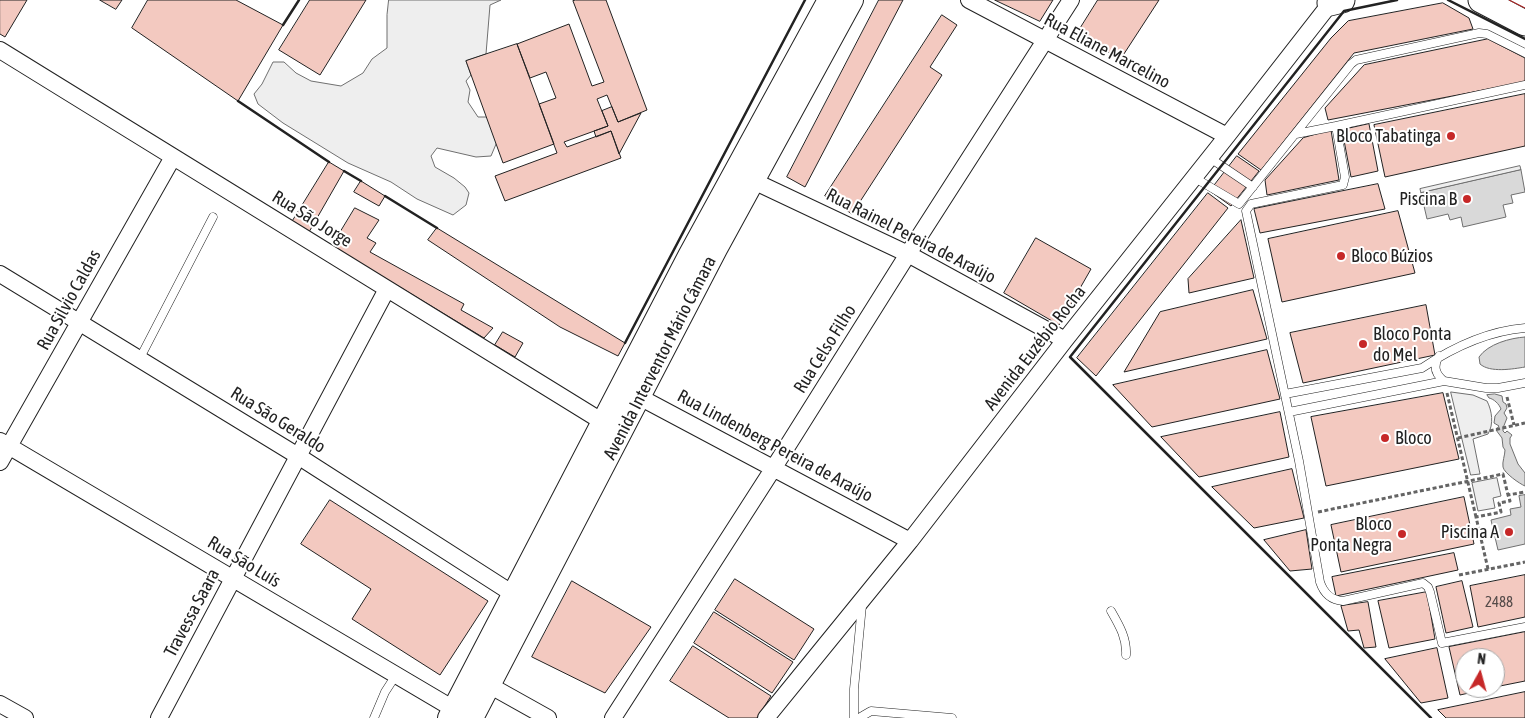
<!DOCTYPE html>
<html>
<head>
<meta charset="utf-8">
<style>
	body { margin:0 }
	#map { position:relative; width:1525px; height:718px; overflow:hidden; background:#fff; font-family:"Asap Condensed",sans-serif }
	canvas { display:block }
	.north { position:absolute; left:1455px; top:648px; width:50px; height:50px; box-sizing:border-box; background:#fff; border:1px solid #a7a7a7; border-radius:50%; rotate:7deg; font-size:14px; font-weight:700; line-height:20px; text-align:center; color:#222 }
	.north::after { content:''; display:block; margin:auto; width:18px; height:22px; background:#c62828; clip-path:polygon(50% 0,100% 100%,50% 72%,0 100%) }
</style>
</head>
<body>
<div id="map">
<canvas width="1525" height="718"></canvas>
<div class="north">N</div>
</div>
<script>
const ctx = document.querySelector('canvas').getContext('2d');
ctx.lineJoin = 'round';
function paint(path, color) { ctx.fillStyle = color; ctx.fill(path, 'evenodd'); }
function stroke(path, color, width, dash) { ctx.strokeStyle = color; ctx.lineWidth = width; ctx.lineCap = dash ? 'butt' : 'round'; ctx.setLineDash(dash || []); ctx.stroke(path); }
function label(font, color, halo, rows, align = 'center') {
  ctx.font = font + ' "Asap Condensed",sans-serif'; ctx.lineWidth = 4; ctx.setLineDash([]); ctx.textBaseline = 'middle'; ctx.strokeStyle = halo; ctx.fillStyle = color; for (const [text, x, y, turn = 0] of rows) {
    ctx.save(); ctx.translate(x, y); ctx.rotate((+turn || 0) * Math.PI / 180); ctx.textAlign = isNaN(turn) ? turn : align; if (halo) ctx.strokeText(text, 0, 0); ctx.fillText(text, 0, 0); ctx.restore();
  }
}
const green = new Path2D(`
	M389,0H501L490,5L486,54L466,61L471,75L466,81L470,90L468,102L478,117H495L499,137L491,156L476,157L437,148L431,156L435,167L454,178L465,187L469,193L466,205L453,215L417,199L391,182L348,163L283,123L258,104L254,94L262,84L273,62H284L296,73L311,81L341,86L363,73L372,59L387,48V15Z
	M1520,166L1521,170L1421,193L1420,189Z
	M1451,392L1473,395L1487,401C1492,411 1494,424 1488,434L1473,439L1480,474L1471,475Z
	M1497,478L1501,496L1493,498L1495,508L1478,511L1472,483Z`);
paint(green, '#eee');
stroke(green, '#6f6f6f', 1);
const water = new Path2D(`
	M1521,170L1525,192L1511,195L1513,203L1503,205L1506,217L1463,227L1461,217L1450,220L1448,214L1427,219L1421,193Z
	M1525,337V367C1513,369 1490,373 1480,364L1479,357C1488,344 1510,338 1525,337Z
	M1495,394L1502,396L1503,402L1506,404L1507,408L1504,413L1507,418L1503,428V431L1505,433L1507,431L1512,435L1510,438V444L1518,464L1525,473V486C1520,484 1504,473 1503,467C1502,462 1505,455 1505,450L1503,447L1502,438L1496,430L1499,426L1494,423L1495,416L1501,409C1499,404 1494,399 1489,398L1487,395Z
	M1525,495V544L1498,550L1491,520L1511,515L1510,509L1521,507L1519,496Z`);
paint(water, '#d9d9d9');
stroke(water, '#6f6f6f', 1);
const building = new Path2D(`
	M0,0H27L5,37L0,34Z
	M100,0H122L116,9Z
	M148,0H236L283,25L238,101L132,28Z
	M310,0H366L320,75L279,50Z
	M576,0H606L647,110L618,122L607,95L597,99L608,126L564,142L567,147L611,131L621,158L505,201L495,176L557,153L539,104L556,98L546,72L530,78L517,44L569,24L592,86L604,82L573,1Z
	M879,0H903L805,187L787,177Z
	M995,0H1053L1040,21Z
	M1098,0H1159L1120,60L1078,32Z
	M1443,3L1469,18L1473,29L1354,53L1261,170L1238,154L1331,38L1348,21Z
	M942,15L957,25L930,67L942,75L852,214L825,196Z
	M1488,39L1525,58V82L1328,120L1325,108L1364,65Z
	M517,44L554,144L503,163L466,61Z
	M1525,94V146L1385,177L1374,125Z
	M612,107L618,122L641,113L619,154L611,131L596,137L594,131L608,126L602,111Z
	M1369,124L1378,171L1351,177L1342,130Z
	M1331,130L1339,180L1267,195L1265,180L1303,138Z
	M1237,156L1259,171L1231,206L1210,191Z
	M329,162L344,171L309,232L292,222Z
	M361,181L385,196L379,206L354,192Z
	M1378,184L1385,209L1260,233L1254,209Z
	M1208,193L1228,208L1096,376L1077,358Z
	M355,208L379,220L367,238L376,243L370,252L464,304L461,310L493,328L484,338L332,246Z
	M1398,211L1415,273L1282,302L1268,239Z
	M1241,220L1254,278L1189,293L1188,279Z
	M437,228L625,343L618,356L560,327L428,240Z
	M1036,238L1091,269L1059,325L1004,293Z
	M1253,290L1267,339L1124,372L1160,312Z
	M1426,305L1435,355L1303,383L1290,333Z
	M503,332L523,343L515,357L495,345Z
	M1267,350L1280,399L1152,427L1113,385Z
	M1443,393L1459,459L1326,486L1311,417Z
	M1280,412L1289,457L1199,477L1161,437Z
	M1292,469L1304,518L1254,528L1212,487Z
	M1464,497L1474,544L1341,572L1331,525Z
	M330,500L488,601L440,675L352,619L371,589L301,544Z
	M1306,530L1312,569L1290,571L1264,540Z
	M1454,553L1458,570L1336,596L1332,577Z
	M1525,575V617L1478,627L1470,586Z
	M735,579L814,629L794,660L715,610Z
	M572,581L651,627L605,693L532,657Z
	M1462,581L1473,627L1446,633L1436,587Z
	M1427,592L1435,639L1389,648L1378,601Z
	M1368,602L1376,647L1364,648L1359,630L1348,631L1341,606Z
	M714,612L793,662L772,693L694,643Z
	M1525,632V681L1495,687V658H1465V688H1491L1460,695L1449,647Z
	M693,646L771,696L757,718H729L670,681Z
	M1437,648L1448,698L1421,703L1385,659Z
	M1525,692V718H1446L1438,710Z`);
paint(building, '#f3c9c0');
stroke(building, '#222', 1);
const service = new Path2D(`
	M1525,85L1336,126L1345,177L1343,185L1251,204L1246,211L1299,461L1320,582C1324,594 1331,600 1343,601L1423,583L1428,587L1430,592L1442,643L1525,627
	M1296,134L1336,126
	M1210,158L1253,187
	M1195,178L1239,204L1351,64L1356,60L1479,33L1487,34L1525,53
	M1439,356C1433,366 1435,374 1444,381
	M140,358L213,217
	M1285,394L1422,368C1452,348 1488,331 1525,328
	M1289,412L1444,381L1486,388H1498L1525,383
	M1111,611C1119,625 1127,638 1126,655
	M374,718L385,692L396,675
	M854,718V689L862,605
	M859,718L871,711L952,718`);
const minor = new Path2D(`
	M969,0L1227,136
	M0,50L603,422
	M745,177L908,254L1065,340
	M0,274L298,456L521,599
	M630,392L910,541
	M0,441L462,714
	M0,462L173,157
	M480,680L548,718
	M0,704L25,718
	M159,718L387,289
	M613,718L773,469L908,254L1071,0
	M766,718L910,541L1065,340L1227,136L1333,0`);
const secondary = new Path2D(`
	M449,718L689,256L829,0
	M472,718L716,249L852,0`);
const primary = new Path2D(`
	M1481,0L1525,23
	M1330,3L1342,0`);
stroke(service, '#222', 9);
stroke(minor, '#222', 18);
stroke(secondary, '#222', 24);
stroke(primary, '#222', 27);
stroke(new Path2D(`
	M1447,393L1476,517
	M1507,397L1514,425
	M1458,438L1525,423
	M1318,512L1503,474L1508,495
	M1488,569L1476,517L1501,512L1499,503L1510,501L1508,495L1525,492
	M1459,575L1525,562`), '#646464', 3, [4, 2.5]);
stroke(service, '#fff', 8);
stroke(minor, '#fff', 16);
stroke(secondary, '#fff', 22);
stroke(primary, '#fff', 25);
stroke(new Path2D(`
	M1397,0L1344,11L1070,357L1431,718
	M1448,0L1525,39
	M283,25L299,0
	M238,101L329,162
	M344,171L361,181
	M385,196L437,228
	M625,343L805,0`), '#222', 2.5);
stroke(new Path2D(`
	M1509,0L1525,8`), '#c62828', 1, [18, 4, 2.5, 4]);
for (const [x, y, r, color] of [
	[1451,136,5,"#c62828"],
	[1467,199,5,"#c62828"],
	[1341,256,5,"#c62828"],
	[1363,344,5,"#c62828"],
	[1385,438,5,"#c62828"],
	[1509,532,5,"#c62828"],
	[1402,534,5,"#c62828"]
]) { const dot = new Path2D(); dot.arc(x, y, r, 0, 2 * Math.PI); ctx.fillStyle = color; ctx.fill(dot); stroke(dot, '#fff', 2); }
label('15px', '#564c4a', null, [
	["2488",1499,602]
]);
label('18px', '#222', '#fff', [
	["Rua Eliane Marcelino",1107,51,28],
	["Rua São Jorge",312,219,32],
	["Rua Rainel Pereira de Araújo",911,236,27],
	["Rua Silvio Caldas",69,300,-61],
	["Avenida Euzébio Rocha",1035,348,-52],
	["Rua Celso Filho",825,349,-58],
	["Avenida Interventor Mário Câmara",660,358,-63],
	["Rua São Geraldo",278,420,32],
	["Rua Lindenberg Pereira de Araújo",775,446,28],
	["Rua São Luís",244,562,31],
	["Travessa Saara",192,613,-62]
]);
label('18px', '#222', '#fff', [
	["Bloco Tabatinga",1441,136],
	["Piscina B",1457,199],
	["Bloco Búzios",1351,256,"left"],
	["Bloco Ponta",1373,334,"left"],
	["do Mel",1373,355,"left"],
	["Bloco",1395,438,"left"],
	["Bloco",1392,524],
	["Ponta Negra",1392,545],
	["Piscina A",1499,532]
], 'right');
</script>
</body>
</html>
